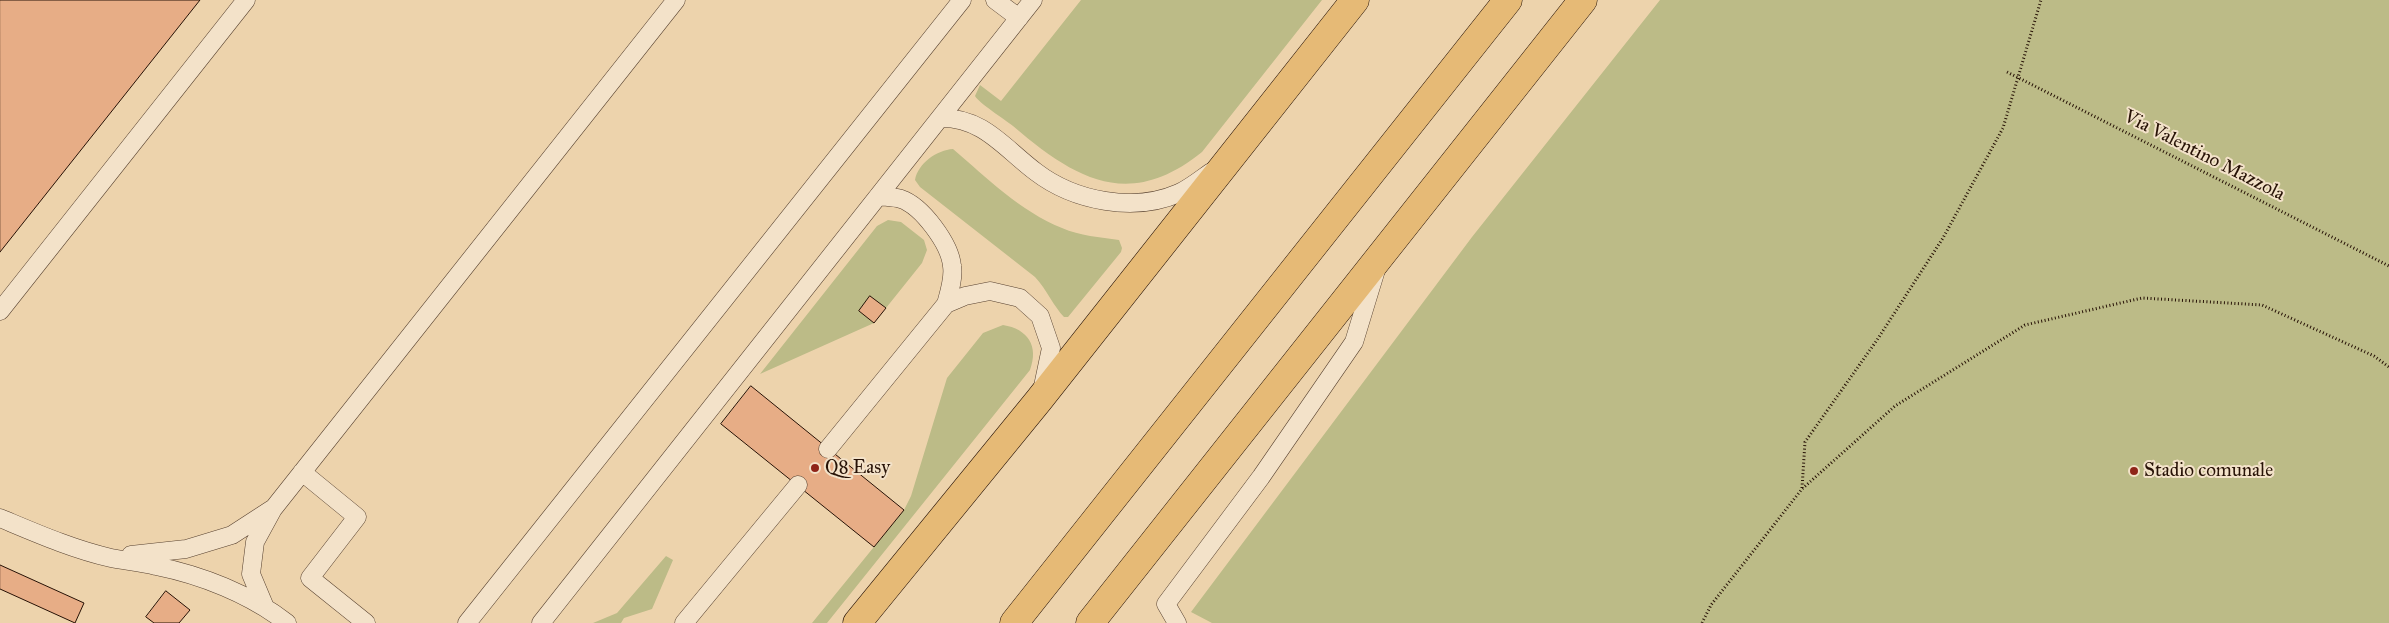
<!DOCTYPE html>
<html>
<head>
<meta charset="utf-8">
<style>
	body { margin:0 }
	canvas { display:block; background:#edd3ac }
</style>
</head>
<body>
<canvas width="2389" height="623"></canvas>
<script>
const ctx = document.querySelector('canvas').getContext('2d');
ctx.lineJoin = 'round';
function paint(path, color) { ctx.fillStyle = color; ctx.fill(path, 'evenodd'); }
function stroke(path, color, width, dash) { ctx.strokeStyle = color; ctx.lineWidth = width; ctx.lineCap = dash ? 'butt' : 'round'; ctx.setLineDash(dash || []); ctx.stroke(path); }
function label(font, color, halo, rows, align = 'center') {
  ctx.font = font + ' "IM FELL Great Primer",serif'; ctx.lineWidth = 4; ctx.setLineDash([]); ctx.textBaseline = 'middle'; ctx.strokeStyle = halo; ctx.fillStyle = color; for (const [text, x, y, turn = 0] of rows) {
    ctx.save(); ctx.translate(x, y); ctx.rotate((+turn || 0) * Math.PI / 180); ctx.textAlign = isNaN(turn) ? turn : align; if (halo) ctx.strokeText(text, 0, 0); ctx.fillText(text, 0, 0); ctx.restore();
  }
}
paint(new Path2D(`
	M1081,0H1322L1202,152C1129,211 1075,179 1013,126C1004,119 979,103 975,96L980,85L1001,101Z
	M1660,0H2389V623H1212L1191,612L1472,237Z
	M953,149C987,178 1020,211 1062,228C1080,236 1100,237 1119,240L1122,248L1121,252L1068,317H1064C1054,307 1047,290 1035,277L920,187L915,180C918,163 937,150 953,149Z
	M888,220L901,222L924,240L927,250L922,263L874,323L760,374L877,226Z
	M1003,325C1028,329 1039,346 1030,370L827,623H812L904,510L911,496L947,378L983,333Z
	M666,556L673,560L652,609L624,618L621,623H593L617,613Z`), '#bcbb87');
const building = new Path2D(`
	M0,0H200L0,252Z
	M870,296L886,308L874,323L859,311Z
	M751,386L904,510L874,547L721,424Z
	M0,565L84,603L75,623L0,589Z
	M166,591L190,610L179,623H154L146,617Z`);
paint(building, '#e7ad86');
stroke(building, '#271206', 1);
const service = new Path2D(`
	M995,0L1019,18
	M940,118C983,117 1004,148 1036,172C1074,201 1134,213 1179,193C1190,188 1201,179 1211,172
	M946,304L965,296L990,291L1020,298L1040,316L1051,348L1042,391
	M0,311L246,0
	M828,449L946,304C949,293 954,278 952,266C950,244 922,206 901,199C894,197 885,197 878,196
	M302,472L357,517L310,578L366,623
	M0,518C36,533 72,549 111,558C125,561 141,562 156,566C201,575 250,594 287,623
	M131,555L186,549L232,535L272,509
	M264,605L251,574L255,542L273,509L676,0
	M467,623L962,0
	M541,623L1033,0
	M684,623L798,485
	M1177,623L1166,604L1261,477L1354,342L1376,270`);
const trunk = new Path2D(`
	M857,623L1039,400L1355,0
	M1014,623L1508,0
	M1090,623L1583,0`);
stroke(service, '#584230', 19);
stroke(trunk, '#271206', 29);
stroke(new Path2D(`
	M2007,72L2389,266
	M1802,488L1805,442L1877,340L1943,238L2003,128L2041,0
	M1702,623L1711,605L1802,489L1895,406L2025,325L2142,298L2262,305L2374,356L2389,367`), '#271206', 3, [1, 2.5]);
stroke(service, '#f3e2c9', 18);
stroke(trunk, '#e6ba76', 28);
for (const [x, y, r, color] of [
	[815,468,5,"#8f2418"],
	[2134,471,5,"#8f2418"]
]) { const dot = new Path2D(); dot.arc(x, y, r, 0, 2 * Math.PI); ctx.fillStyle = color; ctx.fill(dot); stroke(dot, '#f3e2c9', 2); }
label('19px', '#271206', '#f3e2c9', [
	["Via Valentino Mazzola",2204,156,27]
]);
label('19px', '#271206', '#f3e2c9', [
	["Q8 Easy",825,468],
	["Stadio comunale",2144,471]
], 'left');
</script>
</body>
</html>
